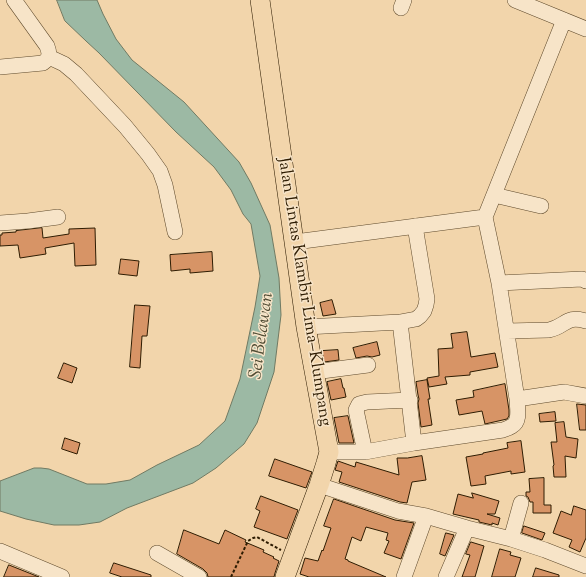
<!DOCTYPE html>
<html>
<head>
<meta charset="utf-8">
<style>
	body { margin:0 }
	canvas { display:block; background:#f2d5ab }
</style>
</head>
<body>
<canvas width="586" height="577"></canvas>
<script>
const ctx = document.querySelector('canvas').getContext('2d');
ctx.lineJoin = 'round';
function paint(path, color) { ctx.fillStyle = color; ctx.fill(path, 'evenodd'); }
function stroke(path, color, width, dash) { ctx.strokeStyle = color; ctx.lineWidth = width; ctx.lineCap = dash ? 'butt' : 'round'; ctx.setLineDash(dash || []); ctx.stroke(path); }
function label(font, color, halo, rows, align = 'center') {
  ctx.font = font + ' "Sorts Mill Goudy",serif'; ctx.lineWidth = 3; ctx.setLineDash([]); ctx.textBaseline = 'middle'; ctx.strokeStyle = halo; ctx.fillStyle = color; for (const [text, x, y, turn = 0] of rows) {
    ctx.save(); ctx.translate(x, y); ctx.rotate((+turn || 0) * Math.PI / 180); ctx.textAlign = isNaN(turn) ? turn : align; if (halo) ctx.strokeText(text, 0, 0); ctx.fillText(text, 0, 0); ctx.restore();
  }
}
const water = new Path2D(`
	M57,0H97L103,14L116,39L132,60L184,102L239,162L251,183L270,225L279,278L281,315L274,372L257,423L244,444L216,468L193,483L127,508L100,522L79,525H54L26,519L0,511V481L34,468H41L49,469L87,484H106L130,480L157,465L199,445L225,421L240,379L255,307L260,276L251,224L243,214L231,190L214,167L176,132L99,53L86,41L65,21Z`);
paint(water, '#9cb9a4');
stroke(water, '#707a63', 1);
const building = new Path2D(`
	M42,228L43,238L69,234V229L95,228L96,265L75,266L74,243L45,248L46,254L20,258L18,245L0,246V235H2V233L16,232V231Z
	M212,252L213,271L190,273V269L171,271L170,255Z
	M121,259L139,261L137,276L119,274Z
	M332,300L336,314L323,316L320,303Z
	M135,305L150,306L147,336H142L140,368L130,367Z
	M467,332L471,357L495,353L498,367L470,372V375L445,377L447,384L429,387L427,378L439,376L438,349L453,348L451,334Z
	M377,342L380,355L372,357L367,356L356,358L353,348Z
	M338,350L339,360L324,362L322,351Z
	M64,363L77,368L72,383L58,378Z
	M341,379L343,388H344L346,397L331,400L327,382Z
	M427,380L430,399H428L432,425L421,427L418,403L419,399L418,395L416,382Z
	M505,384L509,410V416L507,419L485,424L482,411L459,415L456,400L474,397L473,391Z
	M577,404L586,405V430H580Z
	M555,412L556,421L540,422L539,414Z
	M348,416L354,443H339L334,418Z
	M564,422L566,437L578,439L576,458L565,456L566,477H554L553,466L554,465L551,442H557L555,423Z
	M65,438L80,443L77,454L62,449Z
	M521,441L525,472L511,474V471L485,476L486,484L471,486L466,457L483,454V453L508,448L507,443Z
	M422,456L426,480L412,482L407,503L400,502L339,482L342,472L335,470L338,461L355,467L356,462L399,475L397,458H407Z
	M275,459L312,472L306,488L269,476Z
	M544,478V505H551V513H533V502H530L528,497L526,496V492H530L529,479Z
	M472,493L499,501L495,514H487L500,518L498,525L492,523V525L479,522V520L453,514L458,494L473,498Z
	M261,496L298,510L287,539L254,527L260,511L256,509Z
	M334,499L395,520L414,523L401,559L384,553L389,541L386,540L388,533L366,527L361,541L352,537L345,559L348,560V561L386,577H309L300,574L305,558L318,561L322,550L323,551L331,528L324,526Z
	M574,506L586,510V538L580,552L569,547L572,540L553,533L561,511L571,515Z
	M524,526L545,533L542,540L522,533Z
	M184,530L219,544L225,530L246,540L245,542L264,550L263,552L274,557L273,558L279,561L275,573L274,577H208L207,573L203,569L177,554Z
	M446,533L454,535L445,556L440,554Z
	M471,542L484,546L475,577H462L470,555L466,554Z
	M500,549L511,552L510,555L521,558L515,577H492Z
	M114,563L151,575V577H122L110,573Z
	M9,565L39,577H4Z
	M536,568L559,575V577H533Z`);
paint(building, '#d79466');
stroke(building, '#2e1c02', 1);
const minor = new Path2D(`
	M515,0L586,29
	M401,8L404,0
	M49,57L64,64L76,74L125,126L148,154L160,171L165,185L175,232
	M0,67L43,63C50,58 50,54 47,46L14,0
	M494,195L541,206
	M0,223L28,221L58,217
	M295,242L485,217
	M499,283L582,279L586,281
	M400,322L414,443
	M306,327L400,322L416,319L420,316L424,311L426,305L427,299L415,226
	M507,331L549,330C567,326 565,315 586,321
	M314,372L368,365
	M517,399L564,392L586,396
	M329,452H365L414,443L503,430C506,429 509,428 512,426C521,421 517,407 517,399L499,283L485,217L564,20
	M365,452L356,410L359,404L367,402L410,400
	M319,485L398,511L426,516L467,528L511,539L545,550L586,566
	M511,539L521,503
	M0,551L62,577
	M157,553L199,577
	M404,577L426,516
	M446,577L467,528`);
const major = new Path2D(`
	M260,0L306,327L329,452L326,463L319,485L285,577`);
stroke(minor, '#5f4a2c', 16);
stroke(major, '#2e1c02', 20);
stroke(new Path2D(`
	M231,577L248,541L253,538L257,537L281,550`), '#2e1c02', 2, [3, 2]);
stroke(minor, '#f7e4c8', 15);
stroke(major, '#f2d5ab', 19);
label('17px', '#2e1c02', '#f7e4c8', [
	["Jalan Lintas Klambir Lima–Klumpang",303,292,81]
]);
label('italic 18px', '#4f4b33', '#f7e4c8', [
	["Sei Belawan",263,336,-82]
]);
</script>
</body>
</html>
